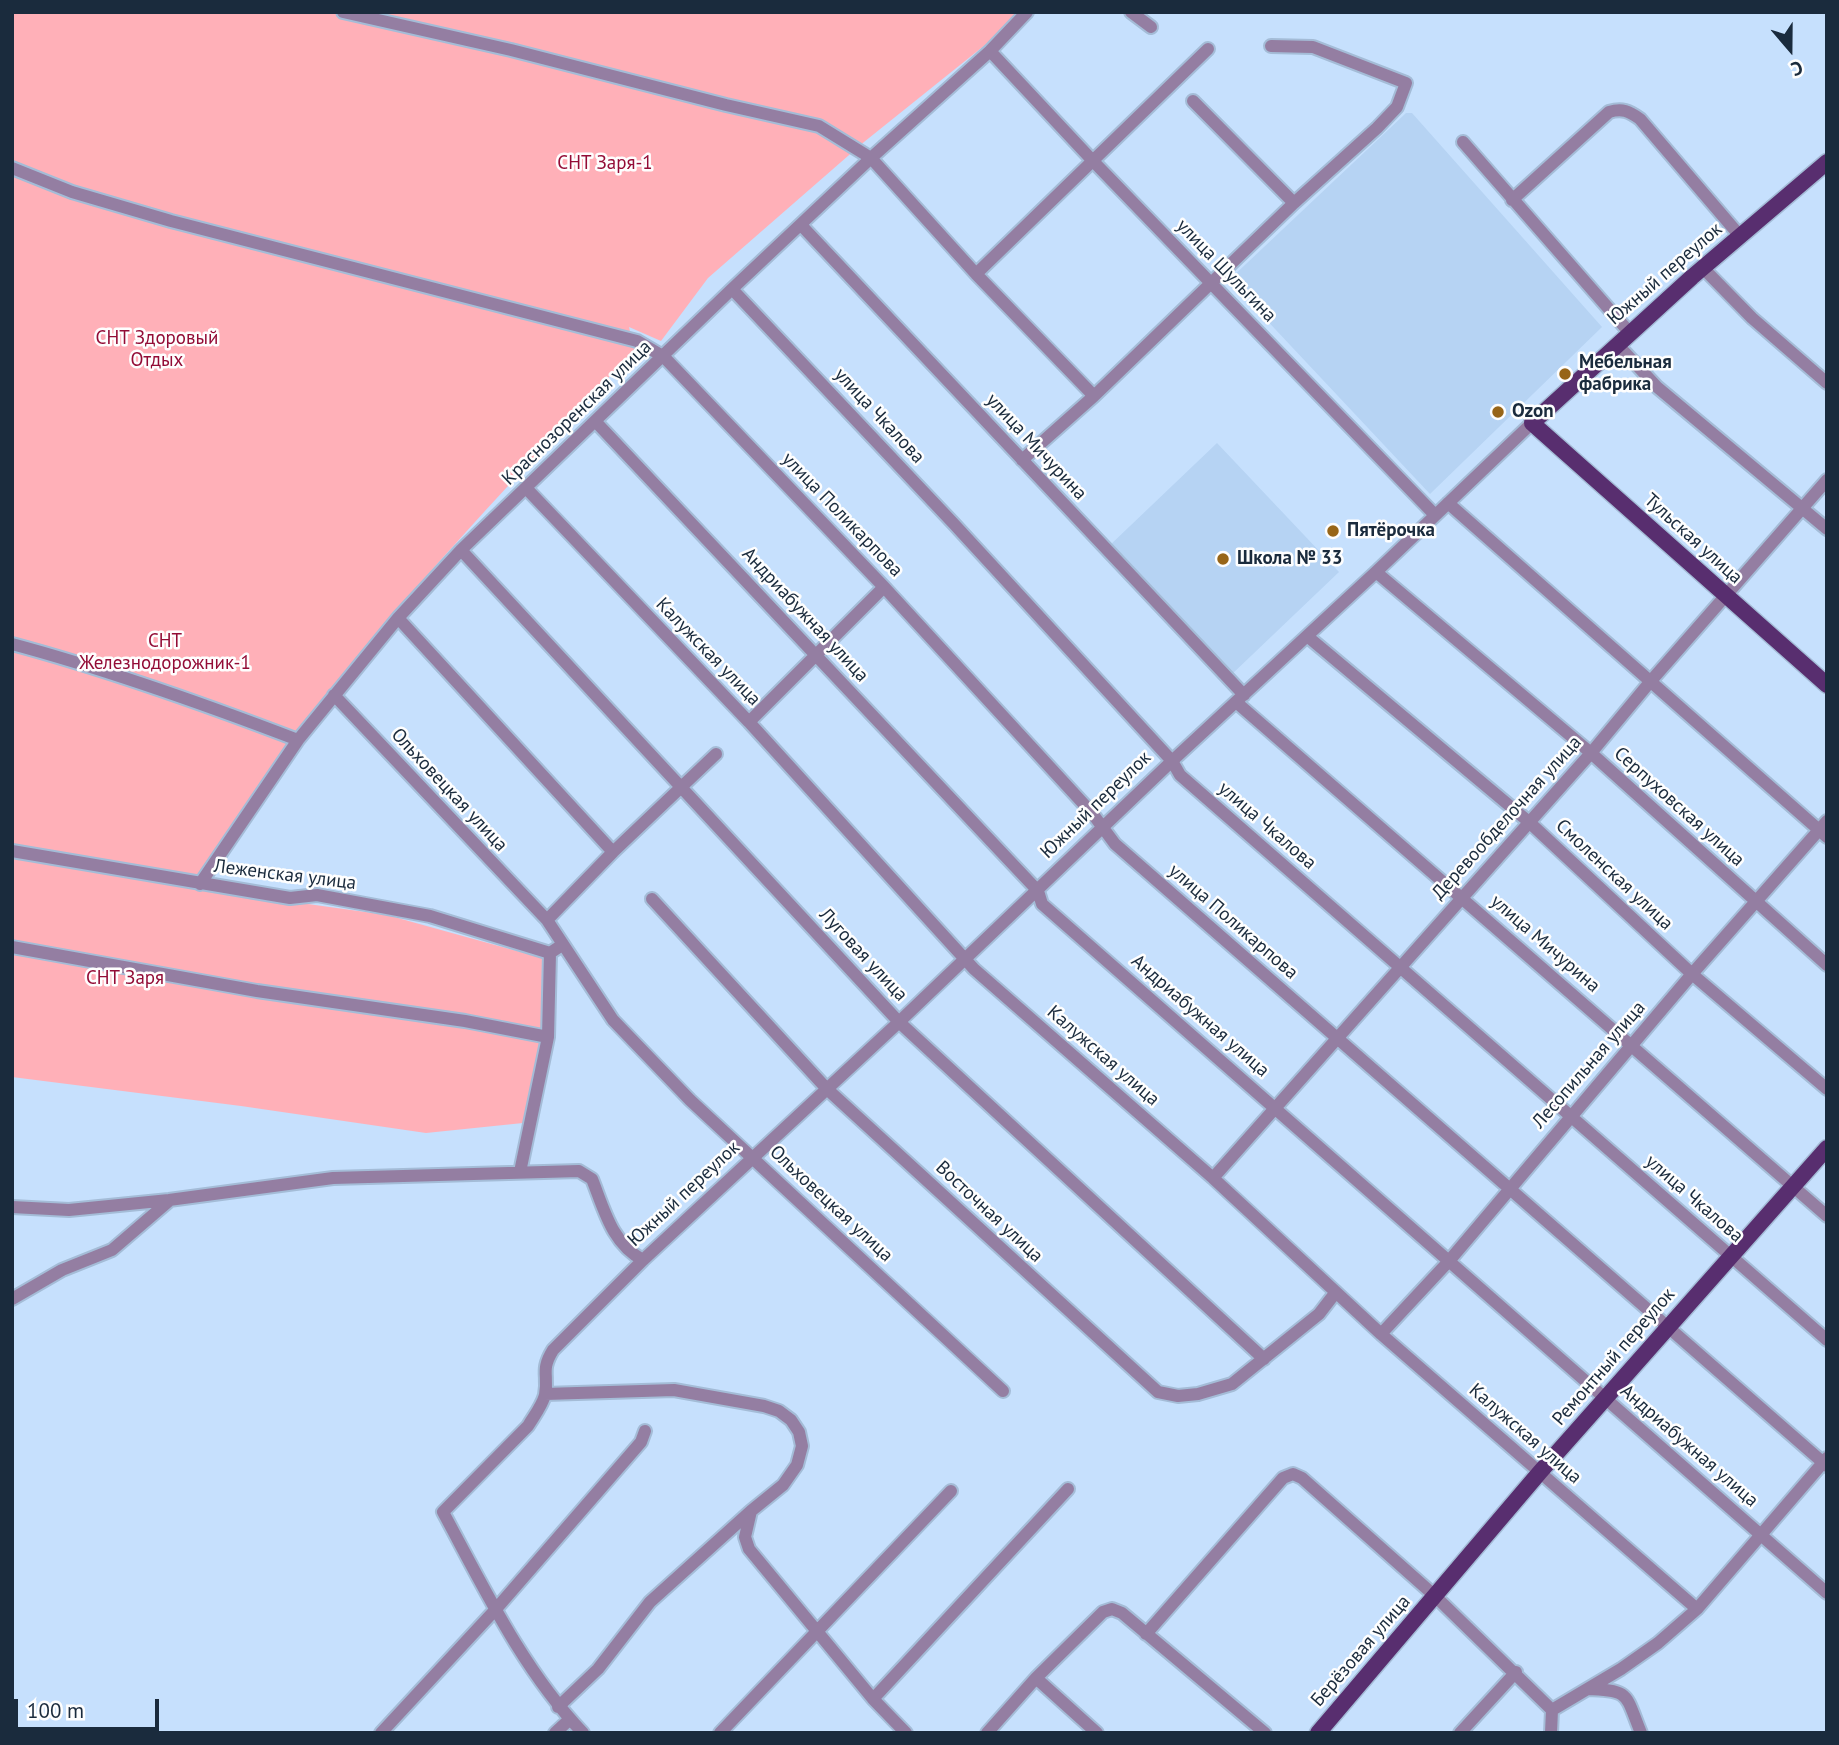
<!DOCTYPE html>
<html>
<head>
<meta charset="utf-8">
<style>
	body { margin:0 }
	#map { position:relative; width:1839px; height:1745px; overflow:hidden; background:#c6e0fd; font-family:"PT Sans",sans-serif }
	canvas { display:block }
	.frame { position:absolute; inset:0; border:14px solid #1a2b3d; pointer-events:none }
	.north { position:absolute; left:1755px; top:14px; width:70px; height:70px; -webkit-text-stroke:5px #fefefe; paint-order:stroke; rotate:160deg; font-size:19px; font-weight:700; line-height:28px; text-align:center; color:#1a2b3d }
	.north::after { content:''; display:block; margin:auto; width:24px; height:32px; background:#1a2b3d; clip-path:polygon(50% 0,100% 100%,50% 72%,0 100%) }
	.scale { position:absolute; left:14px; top:1699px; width:145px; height:32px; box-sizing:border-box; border:4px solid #1a2b3d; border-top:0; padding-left:9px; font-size:21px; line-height:24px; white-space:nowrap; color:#1a2b3d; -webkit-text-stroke:5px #fefefe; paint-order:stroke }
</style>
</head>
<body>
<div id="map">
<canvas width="1839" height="1745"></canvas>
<div class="frame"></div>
<div class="north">С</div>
<div class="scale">100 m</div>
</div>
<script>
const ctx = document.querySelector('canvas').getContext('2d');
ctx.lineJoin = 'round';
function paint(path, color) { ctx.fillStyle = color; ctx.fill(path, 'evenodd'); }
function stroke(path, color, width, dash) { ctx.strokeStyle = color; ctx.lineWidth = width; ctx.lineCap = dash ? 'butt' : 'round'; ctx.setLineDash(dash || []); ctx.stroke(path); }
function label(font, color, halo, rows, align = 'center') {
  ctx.font = font + ' "PT Sans",sans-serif'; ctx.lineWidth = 5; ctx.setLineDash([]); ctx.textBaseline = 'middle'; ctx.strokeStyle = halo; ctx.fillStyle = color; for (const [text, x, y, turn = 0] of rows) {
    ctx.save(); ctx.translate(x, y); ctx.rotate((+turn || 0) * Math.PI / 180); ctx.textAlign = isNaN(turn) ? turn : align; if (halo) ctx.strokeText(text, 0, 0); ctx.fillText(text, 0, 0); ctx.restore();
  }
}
paint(new Path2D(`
	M1406,113H1412L1602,327L1430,494L1229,280Z
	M1217,443L1339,572L1230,676L1108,547Z`), '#b6d3f3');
paint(new Path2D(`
	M12,12H1019L985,45L864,142L708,278L661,341L629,327L634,350C477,521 311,687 193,888L387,915L542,958L541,1040L523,1123L426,1133L241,1106L12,1077Z`), '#ffb0b8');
const minor = new Path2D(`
	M343,12L511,50L726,105L819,126L871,158L976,274L1094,396
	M1131,12L1151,27
	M990,51L1092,160L1435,515
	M1193,101L1294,203
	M1463,142L1630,333
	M12,168L72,192L171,221L637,341L664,357L884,587L1092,813L1115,844L1827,1466
	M1512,200L1609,112C1622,108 1629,111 1640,119L1740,236
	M801,225L1244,695
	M1703,268L1752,318L1827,383
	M976,274L1208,49
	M732,289L954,524L1172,761L1180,775L1827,1340
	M1617,344L1657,387L1827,529
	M595,421L1038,891L1042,904L1827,1593
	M1022,460L1094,396L1294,203L1377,128L1397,107L1406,83L1313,47L1271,46
	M526,488L749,722L974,969L1213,1178L1381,1334L1697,1609
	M1448,503L1827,837
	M461,550L899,1022L1264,1359
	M1376,572L1591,753L1827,965
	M398,618L613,852
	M1307,636L1529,822L1692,974L1827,1089
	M12,644C109,670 204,704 298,740
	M334,695L547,920L613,1020L690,1100L1003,1391
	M1236,702L1827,1216
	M749,722L884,587
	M12,851L290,898L317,895L430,916L550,953L562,945
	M200,884L298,740L398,618L461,550L732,289L871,158L990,51L1027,12
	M652,899L827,1089L1158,1392L1178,1396L1198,1394L1232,1384L1319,1314L1336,1292
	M547,920L613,852L716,754
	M12,947L257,991L465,1021L548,1037
	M520,1172L548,1037L550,953
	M1213,1178L1591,753L1650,682L1827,480
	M12,1207L69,1210L169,1200L333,1178L579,1171L592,1179C604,1209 612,1244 643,1260
	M12,1299L62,1270L112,1250L169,1201
	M1381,1334L1449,1261L1692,974L1827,821
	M545,1394L674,1390L764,1406L779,1411L791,1420L799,1432L802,1446L797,1465L783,1485L751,1511L650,1602L598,1669L558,1707
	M751,1511L745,1537L749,1549L873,1699L906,1733
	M1146,1634L1283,1478L1293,1474L1302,1478L1435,1596L1552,1710
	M1036,1678L1097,1733
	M1587,1689C1631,1690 1625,1694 1641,1733
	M873,1699L1068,1489
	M1552,1710L1621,1669L1658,1643L1697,1609L1827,1458
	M381,1733L496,1609L641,1442L645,1431
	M555,1733L570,1719
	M583,1733C523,1670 484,1588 443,1512L528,1426C534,1416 542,1406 545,1395C549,1375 540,1371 553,1350L643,1260L899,1022L1172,761L1376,572L1532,423
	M720,1733L951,1491
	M987,1733L1036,1678L1103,1612L1112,1609L1122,1613L1265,1733
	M1460,1733L1516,1672
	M1551,1733L1552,1710`);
const major = new Path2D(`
	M1827,162L1692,277L1532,423L1827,685
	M1318,1733L1540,1472L1827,1148`);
stroke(minor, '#a4bcd7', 16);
stroke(major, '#a4bcd7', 19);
stroke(minor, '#947ea2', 12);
stroke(major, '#582e6f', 16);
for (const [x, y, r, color] of [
	[1565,374,7,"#976518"],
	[1498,412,7,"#976518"],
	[1333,531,7,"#976518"],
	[1223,559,7,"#976518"]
]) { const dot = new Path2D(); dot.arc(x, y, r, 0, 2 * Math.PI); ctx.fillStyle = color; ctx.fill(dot); stroke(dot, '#fefefe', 2.5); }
label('19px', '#930c36', '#fefefe', [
	["СНТ Заря-1",605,164],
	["СНТ Здоровый",157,339],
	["Отдых",157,361],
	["СНТ",165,642],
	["Железнодорожник-1",165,664],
	["СНТ Заря",125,979]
]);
label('19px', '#1a2b3d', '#fefefe', [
	["улица Шульгина",1226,271,46],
	["Южный переулок",1665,274,-41],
	["Краснозоренская улица",577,413,-44],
	["улица Чкалова",879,416,47],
	["улица Мичурина",1036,447,47],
	["улица Поликарпова",842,515,46],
	["Тульская улица",1693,539,42],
	["Андриабужная улица",805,615,47],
	["Калужская улица",708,652,46],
	["Ольховецкая улица",449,790,47],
	["Южный переулок",1096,805,-44],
	["Серпуховская улица",1679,807,42],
	["Деревообделочная улица",1507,818,-48],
	["улица Чкалова",1267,826,41],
	["Леженская улица",285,875,7],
	["Смоленская улица",1614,875,43],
	["улица Поликарпова",1233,922,41],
	["улица Мичурина",1545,944,41],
	["Луговая улица",863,955,47],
	["Андриабужная улица",1200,1016,41],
	["Калужская улица",1103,1056,41],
	["Лесопильная улица",1589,1065,-49],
	["Южный переулок",684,1194,-43],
	["улица Чкалова",1694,1199,41],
	["Ольховецкая улица",831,1204,43],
	["Восточная улица",989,1212,43],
	["Ремонтный переулок",1614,1357,-49],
	["Калужская улица",1525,1434,41],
	["Андриабужная улица",1689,1446,41],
	["Берёзовая улица",1361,1651,-49]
]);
label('bold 19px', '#1a2b3d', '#fefefe', [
	["Мебельная",1579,363],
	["фабрика",1579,385],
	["Ozon",1512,412],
	["Пятёрочка",1347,531],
	["Школа № 33",1237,559]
], 'left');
</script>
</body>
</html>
